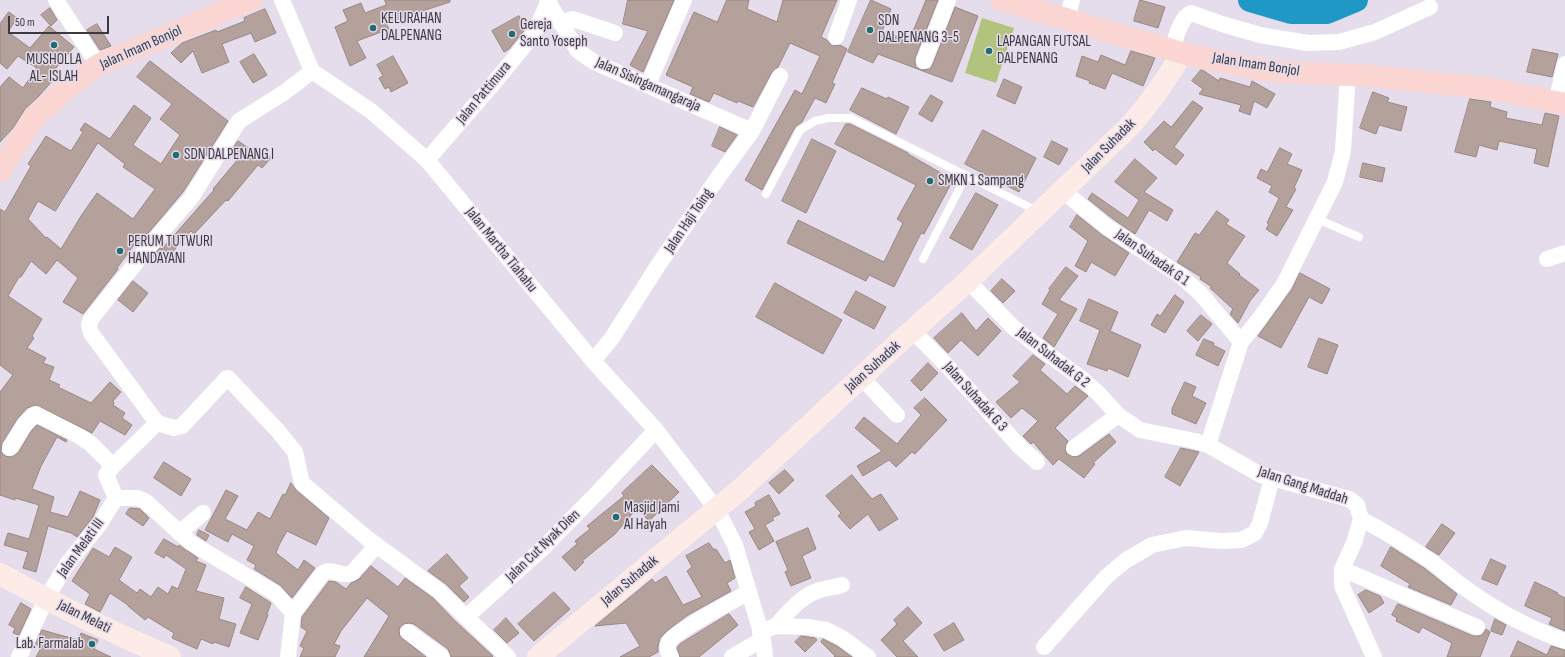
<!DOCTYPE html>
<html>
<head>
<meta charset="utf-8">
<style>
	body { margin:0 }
	#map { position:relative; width:1565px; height:657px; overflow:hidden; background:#e5dcec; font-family:"Sofia Sans Condensed",sans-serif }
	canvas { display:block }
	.scale { position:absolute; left:8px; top:16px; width:101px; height:18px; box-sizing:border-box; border:2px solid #3d3940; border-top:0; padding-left:5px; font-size:12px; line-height:14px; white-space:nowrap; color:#3d3940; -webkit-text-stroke:3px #e5dcec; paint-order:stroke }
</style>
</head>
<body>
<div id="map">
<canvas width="1565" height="657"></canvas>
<div class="scale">50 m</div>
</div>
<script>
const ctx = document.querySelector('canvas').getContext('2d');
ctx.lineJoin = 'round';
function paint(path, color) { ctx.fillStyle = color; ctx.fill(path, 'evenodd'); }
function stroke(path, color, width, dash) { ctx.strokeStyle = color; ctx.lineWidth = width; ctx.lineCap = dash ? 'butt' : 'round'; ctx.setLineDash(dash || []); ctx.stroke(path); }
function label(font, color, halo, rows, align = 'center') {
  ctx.font = font + ' "Sofia Sans Condensed",sans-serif'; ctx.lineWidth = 3; ctx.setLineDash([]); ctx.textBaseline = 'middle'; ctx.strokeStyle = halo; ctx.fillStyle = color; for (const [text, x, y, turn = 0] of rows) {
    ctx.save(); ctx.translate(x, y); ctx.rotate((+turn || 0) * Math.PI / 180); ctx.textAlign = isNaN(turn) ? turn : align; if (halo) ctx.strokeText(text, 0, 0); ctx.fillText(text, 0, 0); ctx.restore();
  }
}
paint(new Path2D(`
	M982,18L1014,28L996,83L965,73Z`), '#b2c37d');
stroke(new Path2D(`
	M1250,0L1291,12H1327L1356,0`), '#2098c6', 24);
const building = new Path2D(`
	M385,0H450V2L386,23L389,29L357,41L366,58L350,66L335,27L348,21L343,10L361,3L365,13L386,5Z
	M628,0H674L643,72L630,65L648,31L623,24Z
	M727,0H749L747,9L777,22L783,0H837L821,37L827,40L832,46L840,45L847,49L832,83L835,84L826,103L815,98L802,122L795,127L762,190L745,180L795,90L802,94L820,56L790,43L778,67L772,72L753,107L738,101L737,103L714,93L709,102L690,94L693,87L666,75L694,12L717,22Z
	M871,0L891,9L882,31L909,41L926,0H938L915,58V62L916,67L921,70L930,69L933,64L955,7L978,16L952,82L878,54L873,63L848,52Z
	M1140,0L1165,7L1158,28L1134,21Z
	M50,8L57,20L51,26L41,15Z
	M265,9L276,33L255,42L251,33L222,44L229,62L202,73L193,51L181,63L171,53L182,43L216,30L217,32L245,21L244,18Z
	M9,12L17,18L8,32L30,48L49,26L74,47L50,75L54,79L39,96L25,109L13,128L0,142V87L9,77L23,88L37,68L18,56L7,69L0,63V24Z
	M519,16L526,28L509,49L504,52L492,31Z
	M97,24L111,46L100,50L87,30Z
	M1533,49L1558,54L1552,77L1527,72Z
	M1131,51L1155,58L1143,86L1112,73L1105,89L1089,83L1090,81L1076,76L1082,56L1098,62L1101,55L1125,65Z
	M254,54L267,75L253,83L240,62Z
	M393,56L408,83L391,92L389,87L385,89L379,78L383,76L377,65Z
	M150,61L228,121L183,192L139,244L136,242L117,268L118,269L83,314L63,302L78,278L57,260L46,274L31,261L21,277H19L8,296L42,319L32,336L34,338L27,348L46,358L43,363L54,367L49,380L60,385L58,387L91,403L110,382L121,392L113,401L114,403L113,405L125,413L122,418L132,425L125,435L100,421L92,433L36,405L27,408L17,419L2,443L1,452L5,456L10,457L18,453L32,430L37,425L67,440L66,442L57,437L41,466L32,489L54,497L50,512L68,517L80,491L100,500L93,517L77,537L71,533L48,526L36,572L23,568L28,552L4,545L8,533L29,539L39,505L15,498V500L0,495V392L13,375L0,365V209L5,212L31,166L28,164L46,136L71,151L83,132L80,130L85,123L110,139L134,105L151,118L133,145L161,164L180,135L160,119L172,104L137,77ZM98,143L125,164L123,167L155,189L133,219L97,193L81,216L61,249L47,237L46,238L28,219L38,201L55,211Z
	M1201,70L1204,71L1219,81L1220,78L1250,87L1252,81L1275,94L1267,108L1254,101L1250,115L1239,111L1241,105L1199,94L1203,89L1192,81Z
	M1004,79L1022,87L1015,104L997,96Z
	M862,88L887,99L888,97L909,107L896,134L850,110Z
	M1373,92L1389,98L1387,102L1407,107L1401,131L1379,125L1376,134L1360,128Z
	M931,95L943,102L932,122L919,114Z
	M1470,99L1491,102L1490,107L1507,112L1506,118L1542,125L1545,113L1559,116L1548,167L1534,163L1537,149L1499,141L1497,150L1479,145L1476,157L1455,152Z
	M1193,101L1203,108L1174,147L1184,155L1176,165L1155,149L1153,151L1144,142L1164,121L1171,127Z
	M846,124H850L908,153V154L953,180L924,234L921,233L894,287L869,275L866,281L787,243L798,220L884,262L903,223L897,219L916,185L835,144Z
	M720,127L737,135L725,152L712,146Z
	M983,130L1036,158L1019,192L965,164Z
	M812,139L836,151L806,213L782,201Z
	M238,141L253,151L256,147L271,158L262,168L258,165L228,201L226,200L194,234L191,231L162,264L153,256L160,248L162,249L214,190L213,189L239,158L230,153Z
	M1052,141L1068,149L1059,165L1044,157Z
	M1280,148L1292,154L1287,164L1302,170L1294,188L1296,189L1286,207L1293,210L1277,236L1266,229L1269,224L1267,223L1279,198L1269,192L1272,186L1257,178L1261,169L1267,172Z
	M1135,159L1157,178L1144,192L1173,210L1167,221L1149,210L1135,234L1113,219L1088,199L1092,193L1128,218L1139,200L1115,182Z
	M1363,163L1385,168L1382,182L1360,177Z
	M976,193L998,205L972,250L950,238Z
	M1217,211L1229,220L1226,224L1245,236L1227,263L1240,274L1239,275L1259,290L1250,301L1238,323L1230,314L1233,309L1210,288L1212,287L1200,279L1201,277L1177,262L1195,233L1199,235Z
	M1077,215L1102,235L1129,253L1115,276L1091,262L1086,272L1075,266L1088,241L1070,227Z
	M1066,267L1078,276L1059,300L1077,309L1054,347L1043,338L1058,314L1042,304L1050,290L1049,289Z
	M1300,273L1330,289L1322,304L1309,297L1281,348L1258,336L1292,289Z
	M1002,279L1015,291L1003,303L991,291Z
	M133,281L148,293L133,312L118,300Z
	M775,283L842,320L823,354L756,317Z
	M856,291L886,307L874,329L844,313Z
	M1175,295L1184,302L1165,333L1151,325L1157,314L1160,316Z
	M1089,299L1118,312L1110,331L1141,345L1128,377L1108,368L1107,371L1087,364L1100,330L1080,321Z
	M962,313L976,331L988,318L1001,331L978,356L961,340L948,353L934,338Z
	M1201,315L1212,324L1198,341L1187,331Z
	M1319,338L1338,345L1327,374L1308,367Z
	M1204,339L1214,343L1213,345L1225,351L1218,366L1196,355Z
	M1033,355L1045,364L1040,370L1067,394L1075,386L1088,396L1055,428L1068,441L1065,449L1067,454L1075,457L1079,456L1109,434L1116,442L1093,463L1095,464L1084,478L1059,459L1053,465L1033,442L1031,444L1023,436L1038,421L1022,408L1011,418L996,402L1020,382L1013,376Z
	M928,363L938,373L921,391L911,381Z
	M1185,382L1196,387L1192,396L1206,403L1196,424L1172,414V409Z
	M925,398L947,420L915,454L912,452L896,467L889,460L863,476L857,466L882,451L855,428L864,417L897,444L921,415L914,408Z
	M1181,448L1199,452L1180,486L1165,477Z
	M164,462L191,479L181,496L154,478Z
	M652,465L679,492L649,521L637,508L615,534L582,561L584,562L575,571L562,557L577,544L575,541L590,529L587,526L624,496L622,493Z
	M785,470L794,480L779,494L769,483Z
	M852,475L872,499L881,494L898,519L879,531L868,514L850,529L838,516L841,513L826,496Z
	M291,483L296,490L329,518L316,545L287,531L279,545L276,553L298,570L304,560L315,568L292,598L280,585L254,569L256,565L247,560L254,546L232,534L228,542L205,530L226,490L238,496L225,519L247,530L258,512L270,519L283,494L285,495Z
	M769,495L780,514L772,518L774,520L765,525L774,541L759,550L749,532L755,529L745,512L756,506L755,503Z
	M130,508L140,509L149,518L143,526L126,514Z
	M1442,524L1455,533L1439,555L1426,547Z
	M808,528L816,549L802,556L811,578L791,586L785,572L788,570L776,542Z
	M199,530L209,535L206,541L197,535Z
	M164,539L178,547L179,545L198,558L196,561L206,565L196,591L224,598L219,619L236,624L229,647L214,642L213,644L201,639L197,649L172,638L174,633L148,617L145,620L128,606V605L110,593L100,612L85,604L90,594L72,581L93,548L109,557L115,547L132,557L119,580L137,593L140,589L151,597L158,587L168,594L172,586L178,589L186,569L166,555L164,558L155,553Z
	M709,543L714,550L716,549L725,563L730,560L735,578L727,583L731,591L688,615L668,630L660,638L658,646V652L649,657H620L640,646L626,623L595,626L652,579L655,583L666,576L683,605L702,597L687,571L692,567L686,556Z
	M1391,547L1424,568L1457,594L1451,605L1408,587L1410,584L1381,566Z
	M447,554L468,578L459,586L469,597L464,602L446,584L428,571Z
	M1491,559L1506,566L1497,585L1482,579Z
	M371,566L398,587L405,578L433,598L454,620L493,656L492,657H451L448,649L414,624L409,623L404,624L400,627L399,631L400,636L426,657H364L389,616L367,598L341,631L334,644L340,646L335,657H300L304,648L300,646L307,631L301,627L302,617L329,581L336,582L346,589L351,583L359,579Z
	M1535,582L1558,593L1557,594L1565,598V631L1549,624L1552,618L1525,606Z
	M246,587L271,603L267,614L268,615L258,640L240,633L252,604L240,598Z
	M1366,590L1380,596L1384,603L1369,613L1358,595Z
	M554,592L570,609L534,641L518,624Z
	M21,603L31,609L19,635L13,633L15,628L9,625Z
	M1398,604L1473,636H1478L1482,635L1486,629L1490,632L1480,657H1447L1452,643L1422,627L1419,633L1396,621L1397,618L1392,615Z
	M908,607L922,623L903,641L918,657H897L881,640L897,624L894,620Z
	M729,614L738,625L699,657H680L677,648L680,644Z
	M506,618L519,633L507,643L494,630Z
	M1495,619L1506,625L1502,635L1491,631Z
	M954,623L964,640L944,651L934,635Z
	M42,630L78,640L81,633L98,640L94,649L111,657H36L41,648L36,644Z
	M801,636L815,638L817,640L805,652L795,642Z
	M823,639L837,646L852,657H834L835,656L821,642Z
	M1518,641L1547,655L1551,646L1565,650V657H1511Z`);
paint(building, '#b4a19c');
stroke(building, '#998782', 1);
stroke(new Path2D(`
	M766,194L800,130L815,121L828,118H851L1039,212
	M1315,218L1359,237
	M923,259L966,176`), '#fff', 8);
stroke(new Path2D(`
	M56,0L98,65
	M282,0L312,71L371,111L427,160L593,361L656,430L717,510L735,545L763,639L765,657
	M547,0L578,51L594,62L752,131
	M1067,18L1072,0
	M560,23L573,19L615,33
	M836,37L849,0
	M1172,49C1176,38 1180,18 1191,13L1222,24L1260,35L1308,43L1339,42L1375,32L1430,7
	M924,61L948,0
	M648,85L684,0
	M1556,102L1565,64
	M427,160L493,84L529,40L535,31L548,3
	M1063,191L1107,227L1181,276L1201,294L1241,342
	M1547,259L1565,253
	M968,281L1013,327L1049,355L1081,378L1098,393L1118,415L1140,430L1195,441L1208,445L1261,475L1349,499L1357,505L1361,519L1354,543L1342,569V586L1374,657
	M913,331L951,370L1019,446L1037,462
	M593,361L612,338L655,270L717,179L752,131L780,76
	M861,377L897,415
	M157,423L91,333L89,325L91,319L150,245L191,198L239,121L285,92L312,71
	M1208,445L1241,342L1260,318L1284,284L1335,182L1343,151L1348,74
	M10,448L25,424L34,415L36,414L79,436L91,444L113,466
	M1074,448L1118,415
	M116,498L106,475L113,466L157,423L174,428L182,426L227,378H228L278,431L295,452L302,483L368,539L439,591L466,617
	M116,498H138L145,501L191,543L275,593L293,613L288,657
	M1361,519C1384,531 1407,545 1429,560C1442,569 1454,581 1468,590C1497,611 1531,629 1565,641
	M179,533L203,513
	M1342,569L1477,627
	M293,613L322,574C331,566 342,578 352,573L377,545
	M776,626C788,612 802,595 820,590C827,588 835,587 842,585
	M408,632L442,657
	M760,632L776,626L808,627L826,630L842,638L868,657
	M1044,647L1106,577L1125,561L1152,545L1186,538L1221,541L1241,540L1255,533L1260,523L1272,479
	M19,657L46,599L67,564L99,525L116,498
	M508,657L466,617L542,549L600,490L656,430
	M671,657C668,652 666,648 669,642C675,631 735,600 749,592
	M732,657L763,639`), '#fff', 16);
stroke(new Path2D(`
	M0,574C55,604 112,633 170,657
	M538,657L742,488L897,344L968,281L1131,125C1151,102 1167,79 1182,53`), '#fdebe8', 22);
stroke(new Path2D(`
	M1001,0L1182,53L1252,68L1282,72L1373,76L1493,89L1565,104
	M0,171L34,118L67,88L98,65L251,0`), '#fbd6d2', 22);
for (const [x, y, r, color] of [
	[373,28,4,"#216c73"],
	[870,30,4,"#216c73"],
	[512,34,4,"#216c73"],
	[54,45,4,"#216c73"],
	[989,51,4,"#216c73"],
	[176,155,4,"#216c73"],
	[930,181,4,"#216c73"],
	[120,251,4,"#216c73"],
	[616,517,4,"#216c73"],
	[92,644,4,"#216c73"]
]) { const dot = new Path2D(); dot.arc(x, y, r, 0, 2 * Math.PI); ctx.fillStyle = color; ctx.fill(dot); stroke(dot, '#e5dcec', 1.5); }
label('15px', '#3d3940', '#e5dcec', [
	["KELURAHAN",381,19],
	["DALPENANG",381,36],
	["SDN",878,21],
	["DALPENANG 3-5",878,38],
	["Gereja",520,25],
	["Santo Yoseph",520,42],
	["LAPANGAN FUTSAL",997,42],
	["DALPENANG",997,59],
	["MUSHOLLA",54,60,"center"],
	["AL- ISLAH",54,77,"center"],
	["SDN DALPENANG I",184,155],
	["SMKN 1 Sampang",938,181],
	["PERUM TUTWURI",128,242],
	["HANDAYANI",128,259],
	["Masjid Jami",624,508],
	["Al Hayah",624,525],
	["Lab. Farmalab",84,644,"right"]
], 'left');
label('15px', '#3d3940', '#e5dcec', [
	["Jalan Imam Bonjol",141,48,-24],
	["Jalan Imam Bonjol",1256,65,9],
	["Jalan Sisingamangaraja",648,85,24],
	["Jalan Pattimura",484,93,-50],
	["Jalan Suhadak",1109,146,-45],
	["Jalan Haji Toing",689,221,-56],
	["Jalan Martha Tiahahu",501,250,51],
	["Jalan Suhadak G 1",1152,258,35],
	["Jalan Suhadak G 2",1053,358,38],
	["Jalan Suhadak",873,367,-42],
	["Jalan Suhadak G 3",975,397,48],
	["Jalan Gang Maddah",1303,486,18],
	["Jalan Cut Nyak Dien",543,546,-44],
	["Jalan Melati III",81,548,-54],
	["Jalan Suhadak",630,581,-40],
	["Jalan Melati",84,617,26]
]);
</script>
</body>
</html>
